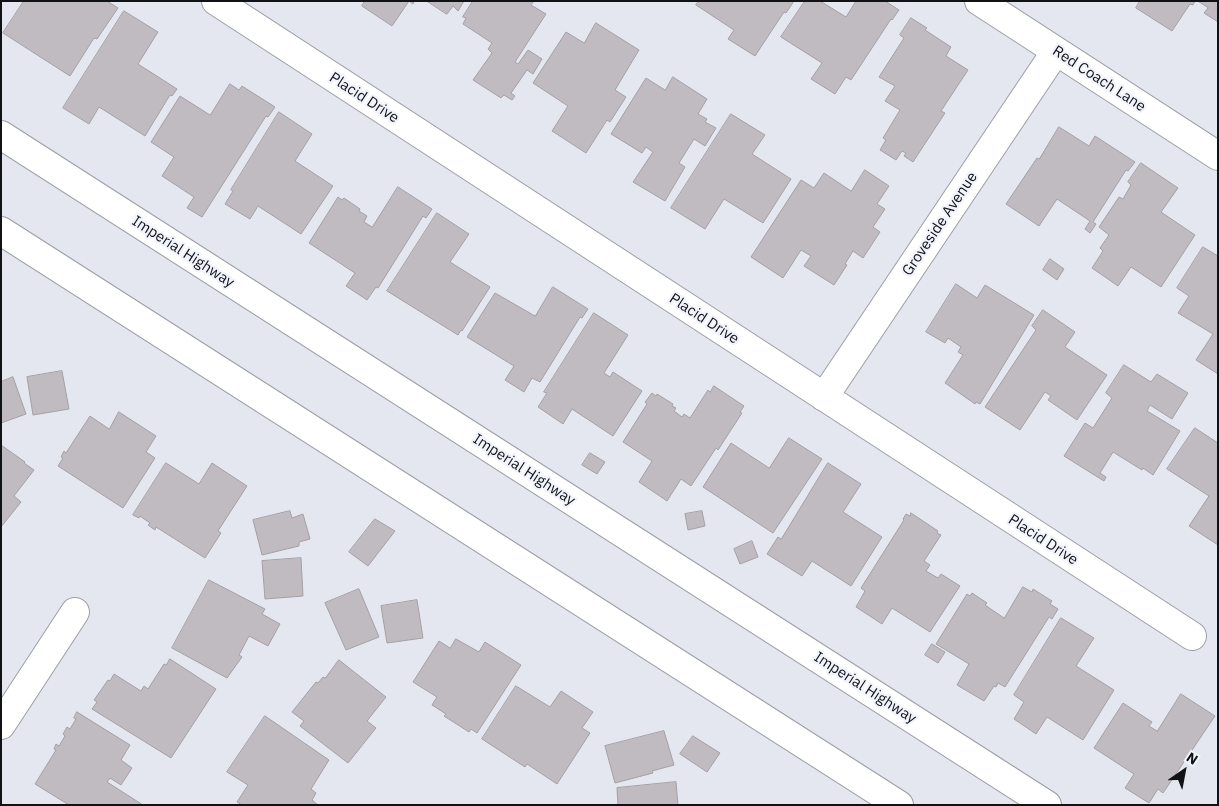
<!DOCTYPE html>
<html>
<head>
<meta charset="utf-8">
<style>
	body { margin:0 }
	#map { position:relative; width:1219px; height:806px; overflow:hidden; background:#e4e7ef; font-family:"IBM Plex Sans",sans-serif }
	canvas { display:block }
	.frame { position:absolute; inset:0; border:2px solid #111215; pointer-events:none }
	.north { position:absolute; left:1159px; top:746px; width:50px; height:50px; -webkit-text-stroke:4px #f1f4fc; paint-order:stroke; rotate:33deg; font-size:14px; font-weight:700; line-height:20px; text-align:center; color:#111215 }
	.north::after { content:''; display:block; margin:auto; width:18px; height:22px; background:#111215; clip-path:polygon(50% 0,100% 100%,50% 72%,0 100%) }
</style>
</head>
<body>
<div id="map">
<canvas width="1219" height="806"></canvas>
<div class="frame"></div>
<div class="north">N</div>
</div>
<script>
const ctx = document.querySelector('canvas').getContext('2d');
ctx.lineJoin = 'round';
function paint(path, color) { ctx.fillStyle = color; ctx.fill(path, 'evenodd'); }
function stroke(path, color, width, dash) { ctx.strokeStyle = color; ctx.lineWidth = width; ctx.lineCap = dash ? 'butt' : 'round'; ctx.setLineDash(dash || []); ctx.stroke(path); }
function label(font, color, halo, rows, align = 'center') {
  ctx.font = font + ' "IBM Plex Sans",sans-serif'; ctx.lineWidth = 4.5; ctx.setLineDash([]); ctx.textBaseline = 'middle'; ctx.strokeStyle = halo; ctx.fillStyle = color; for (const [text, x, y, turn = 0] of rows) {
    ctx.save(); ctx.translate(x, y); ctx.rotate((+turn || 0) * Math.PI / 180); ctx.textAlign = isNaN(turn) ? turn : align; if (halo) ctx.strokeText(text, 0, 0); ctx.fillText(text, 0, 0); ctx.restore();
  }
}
const building = new Path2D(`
	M24,1H107L118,8L97,39L94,38L70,76L3,33Z
	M365,1H414L413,4L409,1L392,26L362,6Z
	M427,1H464L458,11L453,6L447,14Z
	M473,1H534L531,5L546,14L515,62L518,64L528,50L542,59L533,74L527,70L511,93L515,96L512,100L504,95L501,98L473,80L492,53L488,49L492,43L463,24L466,18L463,17Z
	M699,1H794L786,13L784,12L755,56L728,39L734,30L696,5Z
	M805,1H820L846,17L856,1H885L899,10L892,20L891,19L851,80L846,77L835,94L811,79L822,63L781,37Z
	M1140,1H1195L1193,5L1190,4L1172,31L1136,8Z
	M1198,1H1218V22L1204,13L1208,8Z
	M124,11L158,32L138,64L177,89L172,96L170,95L145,136L99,107L89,124L63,108Z
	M911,18L927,28L925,30L951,47L946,56L968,70L941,111L945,113L913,162L904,156L906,153L902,151L896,160L880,150L886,140L883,138L900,110L885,101L895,86L879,77L904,38L900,35Z
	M596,23L639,50L615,90L626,97L610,122L607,120L586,153L552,131L568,106L533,83L566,32L584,43Z
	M673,77L707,99L698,114L707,119L705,122L716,128L705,146L694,139L679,163L685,167L665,201L633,182L653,152L646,147L642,153L611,134L646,78L665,90Z
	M230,84L239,90L242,86L275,107L268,117L266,116L202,217L187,208L194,197L162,176L174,157L151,142L180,96L210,115Z
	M279,112L312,134L295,161L333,186L301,234L258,206L250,219L225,204L233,191L231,190Z
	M731,114L765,135L752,154L791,179L763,223L724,199L705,229L671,208Z
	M1059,127L1089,146L1095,136L1135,162L1128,171L1126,170L1093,222L1096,224L1090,233L1085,229L1090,221L1057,199L1039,226L1006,204L1037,158L1039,159Z
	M1141,163L1178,188L1161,212L1195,235L1161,287L1131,267L1118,286L1092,268L1103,251L1100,248L1109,235L1099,227L1119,197L1123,199L1131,185L1128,182Z
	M865,170L889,186L877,204L885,209L873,227L880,232L863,258L853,251L845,264L847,265L834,285L804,266L811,256L801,250L783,278L751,257L801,180L814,188L824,173L851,191Z
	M398,187L432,209L426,218L423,216L378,288L376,287L367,300L346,286L355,273L309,243L338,197L342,200L344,198L360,209L359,211L367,216L364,222L372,227Z
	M437,213L469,234L450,262L490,287L462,331L461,330L458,335L387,291Z
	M1203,247L1218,256V374L1196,360L1213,334L1178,313L1189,296L1177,288Z
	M1050,259L1064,269L1057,280L1043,270Z
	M956,284L977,298L985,285L1034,315L980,404L976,402L975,404L945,383L963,355L958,352L961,347L948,338L945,343L926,332Z
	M553,287L588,309L582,318L580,317L540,382L532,378L524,392L505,380L514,366L467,337L495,293L535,316Z
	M1043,310L1075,332L1065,347L1107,375L1077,420L1048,400L1051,396L1045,392L1020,430L985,407L1036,330L1032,326Z
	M594,313L628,335L604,373L610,377L613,372L642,391L613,436L572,409L563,424L538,407L547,393L544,392Z
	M1124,365L1151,382L1157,374L1188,393L1172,419L1150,405L1147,411L1180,431L1153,475L1143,468L1142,470L1113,452L1100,473L1106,477L1104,481L1064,456L1085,423L1093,428L1112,398L1106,393Z
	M62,371L69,409L33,415L27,377Z
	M13,377L26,414L1,423V382Z
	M714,386L744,406L740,412L742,413L718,450L716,448L691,486L681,479L667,501L639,482L652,461L623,442L647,404L645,402L652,393L656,396L657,394L673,404L672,406L676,408L674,411L682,417L684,414L690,418L708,390L710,392Z
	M119,412L156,436L146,452L155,458L123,508L58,466L63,458L61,457L64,451L66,453L90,416L109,429Z
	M1195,428L1218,443V545L1189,526L1209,496L1167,469Z
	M789,438L822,459L773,533L703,487L731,443L769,468Z
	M1,445L25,462L24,463L34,470L14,496L21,502L1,527Z
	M590,453L605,462L597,474L582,465Z
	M166,463L199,484L212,463L247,486L218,531L221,533L205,558L156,527L155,530L148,525L150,523L140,516L139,518L133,515Z
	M828,463L861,484L843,512L882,537L851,586L812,561L802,576L767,554L778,537L781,539Z
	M290,511L292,518L303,514L310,539L299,542V546L262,555L253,520Z
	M702,511L705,526L688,530L685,514Z
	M911,513L938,531L937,533L941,535L924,561L930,565L926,571L938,578L941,574L960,586L930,632L892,608L882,624L856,607L865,591L861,588L904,520L903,519L906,514L910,516Z
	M375,519L395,531L368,566L349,552Z
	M752,541L758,557L740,564L734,549Z
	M301,558L303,596L265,599L262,561Z
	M209,580L265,609L262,614L280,624L268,646L249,636L239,655L242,657L227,678L172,648Z
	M1023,587L1032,592L1033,589L1052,601L1050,604L1058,609L1052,619L1049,617L1005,687L998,683L996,687L994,686L984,701L957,685L969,664L936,644L967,594L970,596L972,593L987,603L985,605L1004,618Z
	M359,589L379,637L346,650L325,603Z
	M417,600L423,638L387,643L381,606Z
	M1061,618L1094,638L1076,666L1114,690L1083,740L1047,717L1036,734L1014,719L1024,702L1014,695Z
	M456,639L479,652L485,642L521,665L477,733L471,729L469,732L444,716L446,714L432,705L437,697L413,682L439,641L450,648Z
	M932,644L945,652L938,663L925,655Z
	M170,659L216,689L171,758L92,709L97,702L94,700L108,680L110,681L114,674L141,691L144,686L148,689L164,664L166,665Z
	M339,660L386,697L367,721L376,728L348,763L300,726L304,721L292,712L316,682L318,683L323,677L325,678Z
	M516,686L550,707L561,691L593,712L582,728L590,733L557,784L527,764L525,767L482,739Z
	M1181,694L1215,716L1163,793L1158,789L1149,803L1125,788L1134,774L1094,748L1123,703L1152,722L1149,726L1157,731Z
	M77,712L130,745L121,760L132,768L121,785L110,778L107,782L143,805H69L35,784L56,750L54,749L56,744L59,746L65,736L63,734L67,727L70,729L76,719L74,718Z
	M265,716L329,760L311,789L316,793L312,800L318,805H242L237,802L248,785L227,772Z
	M664,731L674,765L652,771L653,773L615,783L605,746Z
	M693,736L720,753L707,772L680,754Z
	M676,782L678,805H618L617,788Z`);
paint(building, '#c0bac1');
stroke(building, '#a59fa6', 1);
const street = new Path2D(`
	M216,1L1192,636
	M979,1L1218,156
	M824,397L1056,51
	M1,725L75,612`);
const primary = new Path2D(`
	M1,135L1047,805
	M1,231L899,805`);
stroke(street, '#9b9ea6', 30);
stroke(primary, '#9b9ea6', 30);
stroke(street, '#fff', 28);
stroke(primary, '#fff', 28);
label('15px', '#111215', '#f1f4fc', [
	["Red Coach Lane",1099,79,33],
	["Placid Drive",364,98,33],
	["Groveside Avenue",940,224,-56],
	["Imperial Highway",183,252,33],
	["Placid Drive",704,319,33],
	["Imperial Highway",524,470,33],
	["Placid Drive",1043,540,33],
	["Imperial Highway",865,688,33]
]);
</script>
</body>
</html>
